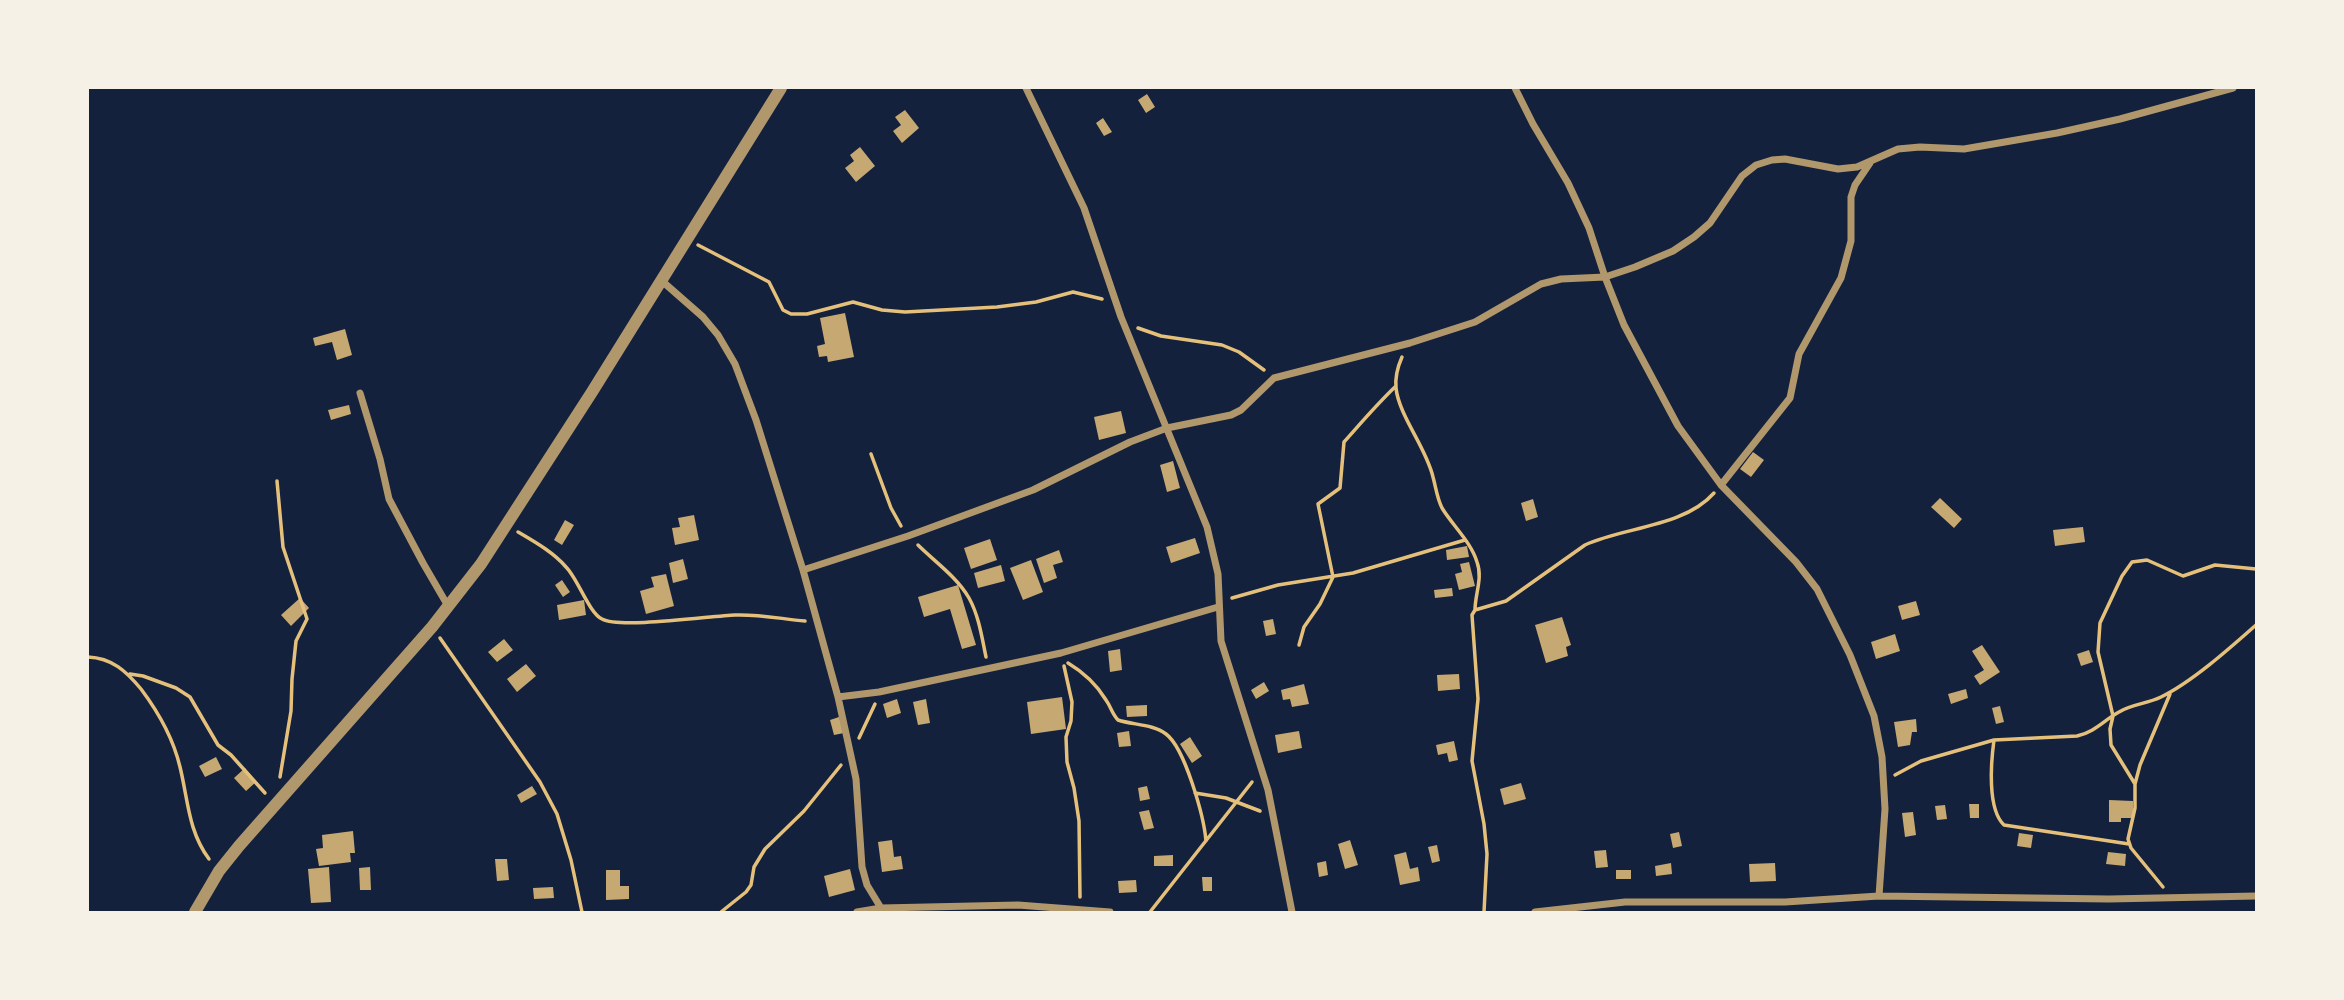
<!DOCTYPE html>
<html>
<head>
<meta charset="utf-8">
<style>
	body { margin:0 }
	#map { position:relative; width:2344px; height:1000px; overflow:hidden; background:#14213d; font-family:Rubik,sans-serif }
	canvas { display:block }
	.frame { position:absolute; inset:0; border:89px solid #f6f1e7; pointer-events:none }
</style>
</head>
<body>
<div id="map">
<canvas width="2344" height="1000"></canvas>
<div class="frame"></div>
</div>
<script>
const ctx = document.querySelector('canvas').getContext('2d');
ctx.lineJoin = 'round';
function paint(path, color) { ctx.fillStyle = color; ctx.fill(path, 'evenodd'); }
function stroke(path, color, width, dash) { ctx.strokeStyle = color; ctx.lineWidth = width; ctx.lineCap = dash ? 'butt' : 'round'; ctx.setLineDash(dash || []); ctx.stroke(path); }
paint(new Path2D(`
	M1147,94L1155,107L1146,113L1138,100Z
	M905,110L919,128L902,143L893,131L901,125L895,117Z
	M1103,118L1112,132L1104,136L1096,123Z
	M860,147L875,166L856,182L845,168L854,161L850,155Z
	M845,313L854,357L828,362L827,356L819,357L817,346L825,344L820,318Z
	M345,329L352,355L337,360L332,342L315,346L313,338Z
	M349,405L351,414L331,420L328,410Z
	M1121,411L1126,433L1099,440L1094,417Z
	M1753,452L1764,460L1751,477L1740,469Z
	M1173,461L1180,488L1167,492L1160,465Z
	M1940,498L1962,519L1954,528L1931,507Z
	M1533,499L1538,517L1526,521L1521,503Z
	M694,515L699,540L675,545L672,528L680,527L678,518Z
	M565,520L574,525L562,545L554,540Z
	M2083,527L2085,542L2055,546L2053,530Z
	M1195,538L1200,553L1171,563L1166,547Z
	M990,539L997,560L971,569L964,548Z
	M1467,546L1469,557L1447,560L1446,550Z
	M1059,550L1063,562L1053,565L1057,578L1044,583L1036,559Z
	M683,559L688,579L673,583L669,563Z
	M1031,560L1043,592L1023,600L1010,568Z
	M1469,562L1475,586L1459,590L1455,574L1462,572L1460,564Z
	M1001,565L1005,581L978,588L974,573Z
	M666,574L674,606L646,614L640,591L654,587L651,577Z
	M562,580L570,592L563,597L555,585Z
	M958,585L976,645L962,649L950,609L924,617L918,597Z
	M1452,588L1453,596L1435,598L1434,590Z
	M300,598L309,608L291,626L281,615Z
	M584,600L586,615L559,620L557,605Z
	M1916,601L1920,615L1902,620L1898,606Z
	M1562,617L1571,645L1566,647L1568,656L1546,663L1535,625Z
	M1273,619L1276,634L1266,636L1263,621Z
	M1895,634L1900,651L1876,659L1871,642Z
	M504,639L513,650L497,662L488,652Z
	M1982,645L2000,672L1980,685L1974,676L1984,670L1972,651Z
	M1120,649L1122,670L1110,672L1108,651Z
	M2089,650L2093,662L2081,666L2077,654Z
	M526,664L536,676L517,692L507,679Z
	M1459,674L1460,689L1438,691L1437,675Z
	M1264,682L1269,691L1256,699L1251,690Z
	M1304,684L1309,704L1292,707L1290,699L1283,700L1281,690Z
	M1966,689L1968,698L1951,704L1948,694Z
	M1062,697L1066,729L1031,734L1027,702Z
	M897,699L901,713L887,718L883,704Z
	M926,699L930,723L918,725L913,702Z
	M1147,705V716L1127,717L1126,706Z
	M2000,706L2004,722L1996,724L1992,708Z
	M839,717L844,733L834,735L830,720Z
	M1916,719L1917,732H1912L1910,745L1898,747L1894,722Z
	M1129,731L1131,746L1119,747L1117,733Z
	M1299,731L1302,748L1278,753L1275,735Z
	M1190,737L1202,756L1192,763L1180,744Z
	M1454,741L1458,760L1449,762L1447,753L1438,755L1436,745Z
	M216,757L222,769L205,777L199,766Z
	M245,768L256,782L246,791L234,778Z
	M1521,783L1526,799L1504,805L1500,789Z
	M532,786L537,794L521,803L517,795Z
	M1147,786L1150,799L1140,801L1138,788Z
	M2109,800L2133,801V818H2121V822H2109Z
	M1969,804H1979V818H1970Z
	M1945,805L1947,819L1937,820L1935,806Z
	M1149,810L1154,828L1144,830L1139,812Z
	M1913,812L1916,835L1905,837L1902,813Z
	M353,831L355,853H350L351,862L319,866L316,849L323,848L322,835Z
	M1679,832L1682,846L1673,848L1670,834Z
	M2019,833L2033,835L2031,848L2017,846Z
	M892,840L894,857L901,856L903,869L882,872L878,842Z
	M1350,840L1358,865L1345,869L1338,844Z
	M1437,845L1440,861L1432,863L1428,847Z
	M1606,850L1608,867L1596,868L1594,851Z
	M1406,852L1410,869L1418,867L1420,881L1400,885L1394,855Z
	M2108,852L2126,854L2125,866L2106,864Z
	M1173,855V866H1154V856Z
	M495,859H507L509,880L497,881Z
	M1326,861L1328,875L1319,877L1317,863Z
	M1671,863L1672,874L1656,876L1655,866Z
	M1775,863L1776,881L1750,882L1749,864Z
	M329,867L331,902L311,903L308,869Z
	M370,867L371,890H360L359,868Z
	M850,869L855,890L829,897L824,876Z
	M606,870H620V886H629V899L606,900Z
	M1616,870H1631V879H1616Z
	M1202,877H1212V891H1203Z
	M1136,880L1137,892L1119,893L1118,881Z
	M553,887L554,898L534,899L533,888Z`), '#c6a872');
stroke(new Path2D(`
	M698,245L769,282L783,310L791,314H807L853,302L882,310L905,312L997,307L1036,302L1073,292L1102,299
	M1138,328L1161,336L1222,345L1239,352L1264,370
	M1402,357C1398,366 1395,377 1396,388C1399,416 1426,447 1433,477C1436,488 1437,498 1442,508C1453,526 1471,542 1477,562C1483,578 1475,594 1475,610
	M871,454L891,508L901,526
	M277,481L283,547L307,619L296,641L292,679L291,711L280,777
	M518,532C535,542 553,552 566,567C578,579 589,613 602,619C620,629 710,616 735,615C758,614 782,619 805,621
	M918,545C934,561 957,577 969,598C979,616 982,638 986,657
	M1232,598L1278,585L1353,573L1465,540
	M440,638L540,782L557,814L571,860L582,912
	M1299,645L1304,627L1320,604L1333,577L1318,504L1340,488L1344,442C1361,423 1377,404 1396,386
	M88,657C112,658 126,671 141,689C159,713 173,737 180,767C188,799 188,831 209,859
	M1068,663C1083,672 1097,685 1106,700C1111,707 1112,714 1118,720C1133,725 1153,724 1166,734C1185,748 1204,817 1206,841
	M1064,666L1072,702L1071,721L1066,737L1067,762L1074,788L1079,821L1080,897
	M130,674L143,676L176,688L190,697L218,745L231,755L265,793
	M859,738L875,704
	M1994,740C1991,762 1987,809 2004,825L2129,844
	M1895,775L1921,761L1994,740L2077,736C2095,732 2104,720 2119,712C2132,704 2147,704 2161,697C2192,682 2230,648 2256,625
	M2135,784L2111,745L2110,729L2113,716L2098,652L2100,623L2122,576L2132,562L2147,560L2183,576L2215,565L2256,569
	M1195,793L1226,798L1260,811
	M2163,887L2131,848L2128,839L2135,808V784L2140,765L2170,694
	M721,912L746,892L751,885L754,867L765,849L804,811L841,765
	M1150,912L1252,782
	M1484,912L1487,854L1484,824L1472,761L1478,699L1472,615L1475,610L1506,601L1585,545C1624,527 1684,527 1714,493`), '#e5c07b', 3.5);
stroke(new Path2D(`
	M1026,88L1084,208L1121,317L1207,527L1218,574L1221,641L1268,790L1292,912
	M1515,88L1533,124L1568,183L1589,228L1605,277L1624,325L1678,426L1721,485L1796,562L1817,589L1850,655L1874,716L1882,757L1885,809L1879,896
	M662,281L703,317L718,335L735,364L756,420L803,570L838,697L856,779L862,867L867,885L881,908
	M360,393L380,459L389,499L423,563L448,606
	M1721,485L1790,398L1799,354L1841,278L1851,241V197L1855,185L1870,163
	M803,570L908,536L1033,490L1130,442L1167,428L1231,415L1241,410L1274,378L1410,343L1475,322L1541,284L1561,279L1605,277L1635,267L1673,251L1694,237L1710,223L1742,176L1756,165L1772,160L1785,159L1838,169L1857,167L1898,149L1920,147L1964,149L2057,133L2120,119L2233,88
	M838,697L879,692L1061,653L1218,607
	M857,912L881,908L1018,905L1110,912
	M1535,912L1625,902H1785L1879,896L2109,899L2256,896`), '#b1986c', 7);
stroke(new Path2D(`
	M195,912L219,871L239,846L432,627L481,564L592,392L781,88`), '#b1986c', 12);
</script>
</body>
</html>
